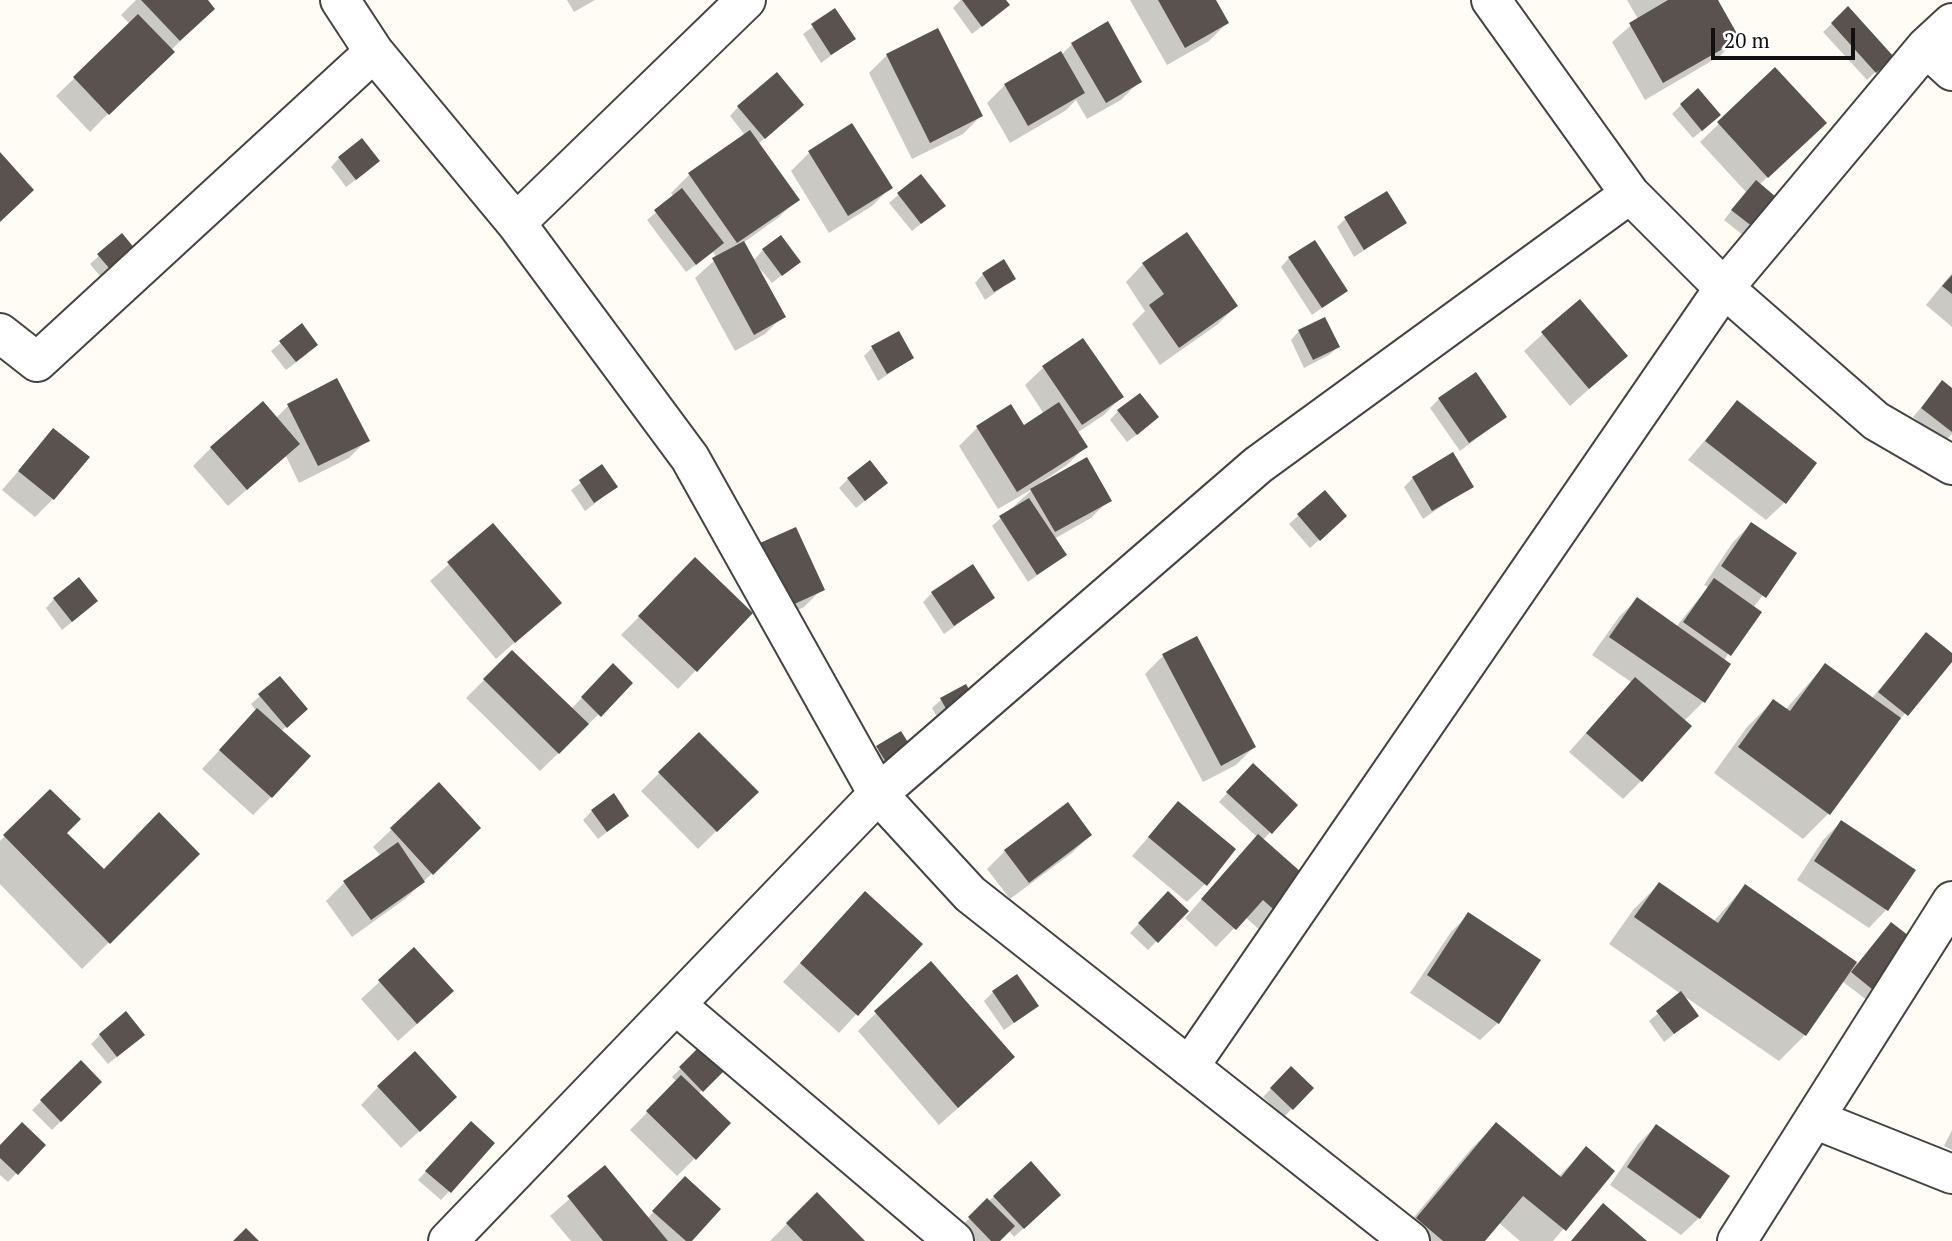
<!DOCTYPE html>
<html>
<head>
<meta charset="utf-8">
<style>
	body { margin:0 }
	#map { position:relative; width:1952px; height:1241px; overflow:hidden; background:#fefcf5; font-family:"PT Serif",serif }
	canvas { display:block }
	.scale { position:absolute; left:1711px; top:28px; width:144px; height:32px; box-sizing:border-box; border:4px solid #111; border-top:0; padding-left:9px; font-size:21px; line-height:24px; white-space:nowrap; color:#111; -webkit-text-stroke:5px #fff; paint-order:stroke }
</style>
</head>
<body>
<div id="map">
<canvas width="1952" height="1241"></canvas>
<div class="scale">20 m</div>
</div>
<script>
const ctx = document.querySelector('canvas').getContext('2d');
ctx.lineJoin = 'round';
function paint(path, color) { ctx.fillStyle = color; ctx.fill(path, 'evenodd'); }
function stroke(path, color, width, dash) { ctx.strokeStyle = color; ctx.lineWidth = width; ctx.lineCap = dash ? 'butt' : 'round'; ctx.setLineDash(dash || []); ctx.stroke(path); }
paint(new Path2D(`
	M136,0H205L195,26L90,132L56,96L130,24L121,15Z
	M567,0H595L574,12Z
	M961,0H1004L1008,5L972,34L953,8Z
	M1130,0H1214L1227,23L1209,41L1167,65Z
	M1627,0H1716L1738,38L1720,56L1645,100L1612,42L1638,19Z
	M1848,9L1883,65L1867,80L1823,32Z
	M835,11L853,39L821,63L803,34Z
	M1072,44L1139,82L1121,100L1087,119L1076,100L1065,111L1010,143L987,103L1005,85L1061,55Z
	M887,55L981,116L963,134L912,159L869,73Z
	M1775,70L1807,140L1759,185L1751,226L1743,235L1724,220L1746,192L1700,142Z
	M1681,105L1710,124L1693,138L1672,114Z
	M738,107L793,114L758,144L797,199L779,217L743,243L753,261L763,250L798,262L772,283L754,262L783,316L765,334L735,351L695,278L717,258L713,252L686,272L647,220L674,197L671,193L689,175L745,135L730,116Z
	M809,153L890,188L872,206L829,233L791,171Z
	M339,158L369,170L346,187L331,167Z
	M920,176L943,206L912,231L889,203Z
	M1346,218L1405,223L1354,257L1337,227Z
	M122,235L111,289L90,264Z
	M1289,258L1346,291L1312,315L1281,267Z
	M1143,264L1236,306L1218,324L1160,365L1132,324L1145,311L1126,282Z
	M1952,273V327L1926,305Z
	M983,274L1014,279L985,300L975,283Z
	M1579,301L1626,356L1570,406L1524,351Z
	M301,326L307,354L286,370L271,351Z
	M1299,331L1338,347L1329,355L1304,368L1291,340Z
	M1083,340L1121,397L1104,415L1077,433L1085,447L1067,465L1040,483L1109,500L1091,518L1054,539L1065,555L1028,582L992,526L1034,488L998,509L959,446L977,428L1010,407L1024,427L1044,414L1025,385L1043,368Z
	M872,348L912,358L878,381L864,356Z
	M337,381L367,440L349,458L299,483L286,456L228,506L193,466L211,448L276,418L288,406Z
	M1942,383L1952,391V434L1944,442L1913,417Z
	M1439,399L1505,417L1460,451L1430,408Z
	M1737,403L1784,503L1766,520L1688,460Z
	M1118,411L1148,426L1127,442L1110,420Z
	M54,430L53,499L35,517L2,490Z
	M602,467L616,487L585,511L571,490Z
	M1413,478L1471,486L1423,519L1404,487Z
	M848,479L877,491L856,508L839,488Z
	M1325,492L1336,525L1310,548L1289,524Z
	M1751,524L1794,554L1753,608L1724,661L1729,664L1703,702L1684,721L1641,781L1623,799L1569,752L1631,682L1592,655L1619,617L1637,599L1676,627L1708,587L1704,585L1733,542Z
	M493,525L559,603L496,659L430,581Z
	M761,545L822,589L804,607L772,622L743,563Z
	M696,559L751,613L678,689L621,635Z
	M932,593L993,598L944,634L923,602Z
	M54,599L87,610L62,630L46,608Z
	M1926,634L1952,655V659L1888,733L1829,813L1803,839L1714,773L1747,727L1773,701L1785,710L1825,665L1871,699Z
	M1196,638L1254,747L1236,765L1203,782L1145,674L1163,656Z
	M512,652L571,709L613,666L631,683L540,771L466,698Z
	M280,678L297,718L281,731L271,797L253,815L202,769L256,711L251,704Z
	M965,687L945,731L932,708L941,700Z
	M901,733L884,783L869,756Z
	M699,734L756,792L698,849L641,791Z
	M1244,774L1296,805L1263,840L1326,896L1279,947L1245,917L1216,947L1185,918L1257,837L1219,802Z
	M439,785L461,846L405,899L352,937L326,901L344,883L381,856L373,847Z
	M50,791L65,833L103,871L198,854L82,969L0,884V841Z
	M1178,803L1205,884L1187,902L1132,856Z
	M592,811L627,816L598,839L583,820Z
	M1841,822L1886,910L1869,928L1797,880L1823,840Z
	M1090,835L1072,853L1010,899L987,869L1005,851Z
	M1659,884L1713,922L1745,886L1858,964L1891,924L1915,943L1868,1001L1842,981L1805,1035L1779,1061L1681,994L1697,1015L1664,1042L1649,1021L1681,994L1609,944L1633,910Z
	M1168,893L1186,911L1148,950L1130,933Z
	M847,911L921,944L839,1033L783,982Z
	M1469,914L1498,1023L1480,1040L1410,993L1451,932Z
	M414,950L434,1009L398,1041L361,999Z
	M993,992L1037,1006L1004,1030L984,1001Z
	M876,1013L995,1075L939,1125L858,1031Z
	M100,1035L134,1043L108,1064L91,1044Z
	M700,1049L721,1071L698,1094L695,1158L677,1176L630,1130L677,1082L672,1077Z
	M81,1063L100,1082L52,1130L32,1110Z
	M1291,1068L1312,1088L1284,1117L1263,1097Z
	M378,1087L437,1115L401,1148L361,1105Z
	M1496,1124L1558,1177L1586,1149L1613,1171L1553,1241H1520L1499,1223L1483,1241H1394L1470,1150Z
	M1656,1126L1699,1218L1681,1235L1610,1185L1638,1144Z
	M1952,1130V1150L1944,1146Z
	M462,1132L493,1144L441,1200L418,1180Z
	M44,1145L8,1182L0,1175V1147Z
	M1030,1164L1050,1204L1014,1237L1008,1230L997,1241H974L960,1227Z
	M605,1168L647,1219L676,1187L689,1241H571L550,1216Z
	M817,1194L861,1241H770Z`), '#0003');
paint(new Path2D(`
	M141,0H208L215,9L180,41Z
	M962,0H1006L1010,5L982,27Z
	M1158,0H1216L1229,23L1185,48Z
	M1668,0H1718L1740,39L1663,83L1629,23Z
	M1848,6L1894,57L1876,73L1831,23Z
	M835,8L856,39L831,55L811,24Z
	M138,14L175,52L109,115L73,77Z
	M1108,21L1142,82L1106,103L1071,43Z
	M938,28L983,116L930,143L886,54Z
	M1061,51L1085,93L1028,126L1004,84Z
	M1775,67L1827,123L1768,178L1717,122Z
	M777,72L804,105L765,139L737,106Z
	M1698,88L1721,115L1702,131L1680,104Z
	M852,123L893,188L848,216L808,151Z
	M750,130L800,200L737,243L688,173Z
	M362,138L380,161L356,180L338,157Z
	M0,152L34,190L0,222Z
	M921,174L946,206L921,224L897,193Z
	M1756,180L1776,197L1753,227L1731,210Z
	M682,188L724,243L696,265L654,210Z
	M1387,191L1407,223L1364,250L1344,217Z
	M1187,232L1238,306L1179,348L1149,305L1164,294L1142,263Z
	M122,233L145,261L121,282L97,254Z
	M781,235L801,262L782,276L762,249Z
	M1315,240L1348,291L1322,308L1288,257Z
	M744,241L786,317L754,335L712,258Z
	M1004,259L1016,279L994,292L982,273Z
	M1952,275V294L1942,286Z
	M1580,299L1628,356L1589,389L1541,332Z
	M1325,317L1340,347L1313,360L1298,330Z
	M302,323L318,345L296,362L279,341Z
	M899,331L914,358L887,374L871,346Z
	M1083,338L1124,397L1082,425L1042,366Z
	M1476,372L1507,417L1469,443L1438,398Z
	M337,378L370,441L318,466L287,404Z
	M1942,380L1952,388V432L1921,408Z
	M1140,393L1159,417L1137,435L1117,410Z
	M1737,400L1817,463L1786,504L1705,441Z
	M263,401L300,444L247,490L210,447Z
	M1059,402L1088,447L1017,492L976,426L1011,404L1024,425Z
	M53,428L90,457L54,500L18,471Z
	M1453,452L1474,487L1432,511L1412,477Z
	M1087,457L1112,501L1055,532L1030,489Z
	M870,460L888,483L865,501L847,478Z
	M602,464L618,487L594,503L579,480Z
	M1325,490L1347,516L1320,541L1297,514Z
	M1029,498L1067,555L1037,575L999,516Z
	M1751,522L1797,553L1766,598L1721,566Z
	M493,523L562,603L515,643L447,562Z
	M796,527L825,590L790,606L760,543Z
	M695,557L753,613L697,672L638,616Z
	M973,564L995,598L954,626L931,592Z
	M79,577L98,601L72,622L53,598Z
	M1714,578L1762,612L1731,656L1683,622Z
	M1637,597L1731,664L1705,703L1609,637Z
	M1926,632L1952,653V662L1908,716L1878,692Z
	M1197,636L1256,747L1221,766L1162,654Z
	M512,650L589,724L559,754L483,679Z
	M613,663L633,683L601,717L581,697Z
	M1825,663L1901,718L1830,815L1738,747L1773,699L1790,711Z
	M280,676L308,709L287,728L258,694Z
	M1635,677L1692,726L1642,782L1586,733Z
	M966,684L980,709L954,723L940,698Z
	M257,708L311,756L272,798L219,750Z
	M901,731L919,760L894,775L876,746Z
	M699,732L759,792L717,832L658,772Z
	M1253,763L1298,805L1272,834L1226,792Z
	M439,782L481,828L433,875L390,828Z
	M50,789L81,819L67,833L104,869L159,812L200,854L110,944L3,835Z
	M614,793L629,816L607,832L591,810Z
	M1178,801L1236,849L1207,886L1148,837Z
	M1068,802L1092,835L1029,883L1004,850Z
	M1841,820L1916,870L1888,911L1814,861Z
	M1258,834L1328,896L1298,931L1263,900L1236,930L1201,899Z
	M398,842L425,882L371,920L343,881Z
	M1659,882L1718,923L1745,884L1857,962L1806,1036L1634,917Z
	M865,891L923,944L858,1016L800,963Z
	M1168,891L1189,911L1158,943L1138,923Z
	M1468,912L1541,960L1499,1024L1427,975Z
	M1891,922L1918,943L1878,994L1851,972Z
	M414,947L454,991L417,1024L378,980Z
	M931,961L1015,1057L958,1108L874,1011Z
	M1017,974L1039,1006L1014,1023L992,991Z
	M1681,991L1699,1016L1674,1034L1656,1011Z
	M126,1011L145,1035L117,1057L99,1034Z
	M700,1046L724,1071L703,1092L679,1067Z
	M415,1051L457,1097L420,1132L377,1086Z
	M81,1060L102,1082L61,1122L40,1100Z
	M1291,1066L1314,1088L1293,1110L1270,1088Z
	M681,1075L731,1123L696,1160L646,1111Z
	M471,1121L495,1143L451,1193L425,1171Z
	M22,1122L46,1145L18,1175L0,1158V1145Z
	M1496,1122L1561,1177L1586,1146L1615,1171L1566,1231L1523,1196L1485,1241H1443L1416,1218Z
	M1656,1124L1730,1176L1700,1219L1627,1167Z
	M1031,1161L1061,1195L1024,1229L993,1196Z
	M605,1165L668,1241H603L567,1196Z
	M685,1176L721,1209L692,1241H686L652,1211Z
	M817,1192L865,1241H803L786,1223Z
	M987,1198L1015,1226L1000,1241H991L968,1217Z
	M1603,1203L1647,1241H1571Z
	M246,1228L259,1241H233Z`), '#59524e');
const minor = new Path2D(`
	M340,0L374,52L516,223L690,458L878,794L970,894L1410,1241
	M1491,0L1630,194L1724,288L1876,421L1952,465
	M1926,47L1952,71
	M516,223L746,0
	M0,333L37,362L374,52
	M676,1005L954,1241
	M1189,1067L1724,288L1926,47L1952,23
	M1814,1119L1952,1174
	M448,1241L878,794L1258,465L1630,194
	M1737,1241L1952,901`);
stroke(minor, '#444', 42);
stroke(minor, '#fff', 38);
</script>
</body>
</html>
